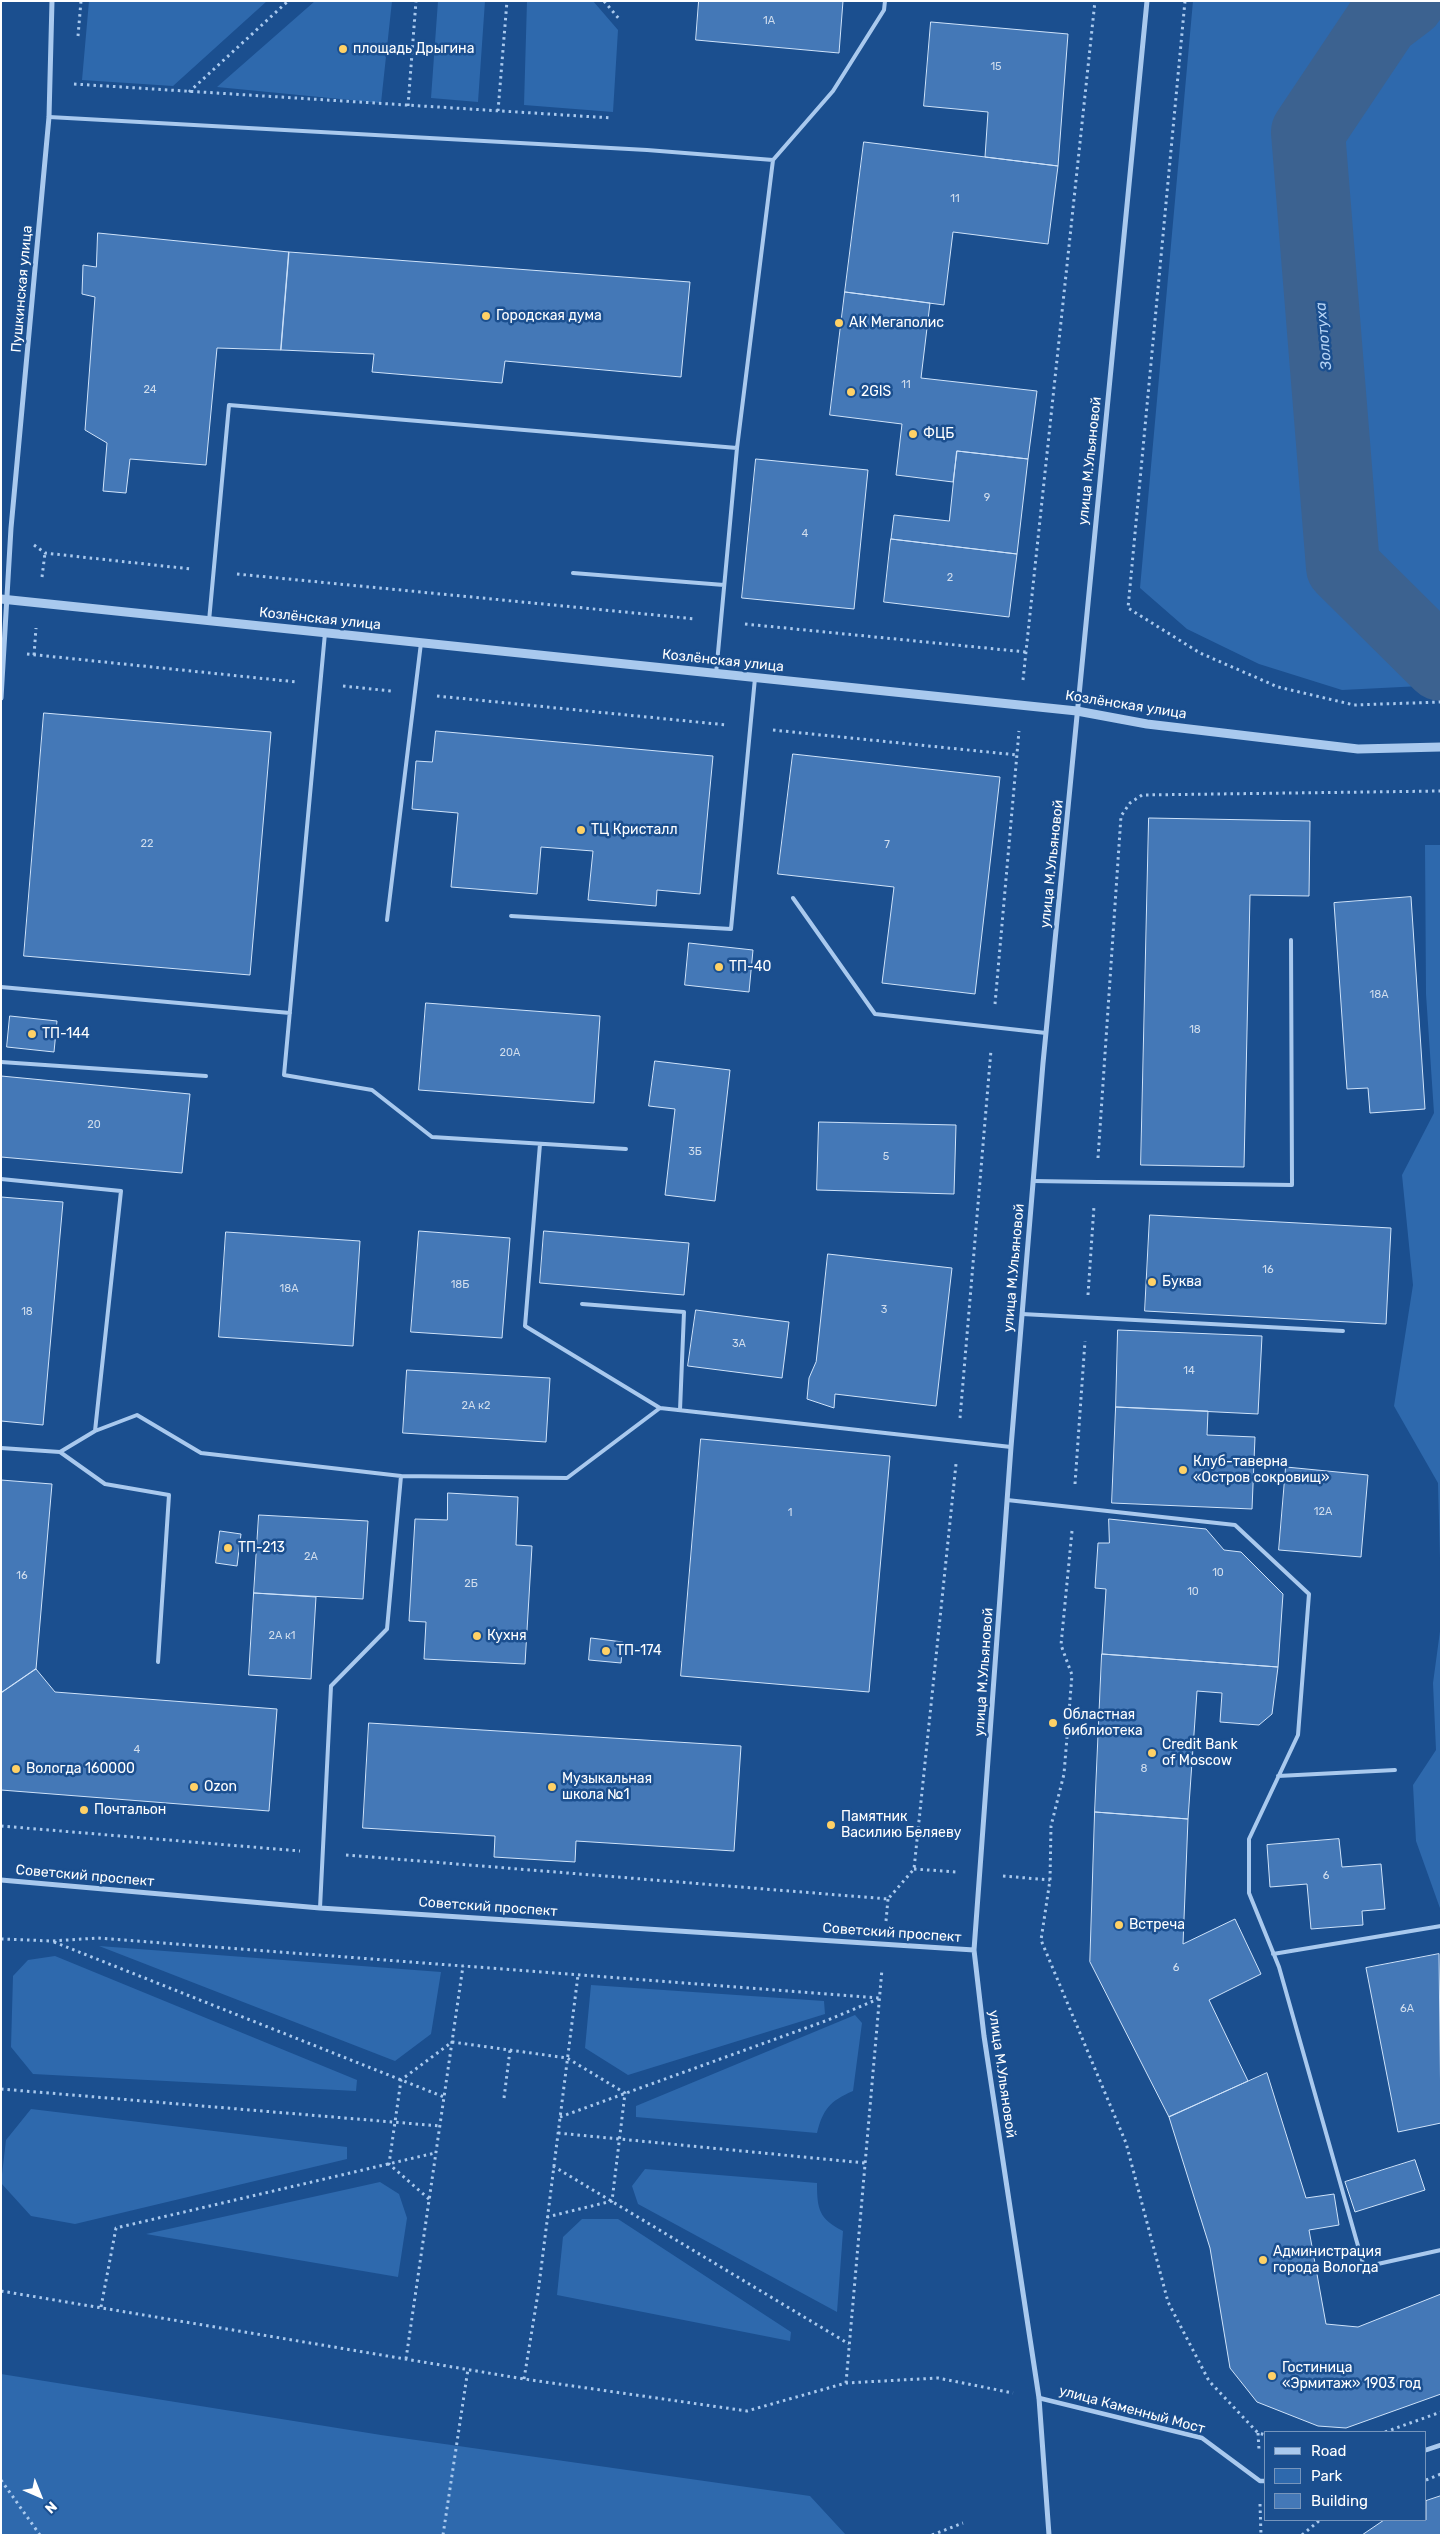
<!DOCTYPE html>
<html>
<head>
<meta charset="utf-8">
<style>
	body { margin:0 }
	#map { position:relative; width:1442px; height:2536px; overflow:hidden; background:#1b4f8f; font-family:Rubik,sans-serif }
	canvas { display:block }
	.frame { position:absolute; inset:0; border:2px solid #fff; pointer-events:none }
	.legend { position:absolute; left:1264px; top:2431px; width:162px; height:90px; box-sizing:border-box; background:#1b4f8f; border:1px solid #7695bc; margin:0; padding:6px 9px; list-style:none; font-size:15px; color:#fff }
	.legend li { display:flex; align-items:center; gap:10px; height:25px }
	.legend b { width:25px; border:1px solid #7695bc }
	.north { position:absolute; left:15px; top:2471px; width:50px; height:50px; -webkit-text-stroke:4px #1b4f8f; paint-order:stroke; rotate:136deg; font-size:14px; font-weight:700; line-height:20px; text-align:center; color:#fff }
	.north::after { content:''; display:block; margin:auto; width:18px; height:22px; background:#fff; clip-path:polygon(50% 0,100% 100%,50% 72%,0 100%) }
</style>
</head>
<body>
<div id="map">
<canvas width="1442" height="2536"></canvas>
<div class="frame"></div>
<ul class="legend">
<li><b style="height:6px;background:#a9c9ee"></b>Road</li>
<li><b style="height:14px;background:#2e69ad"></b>Park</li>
<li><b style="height:14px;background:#4478b7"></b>Building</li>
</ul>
<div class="north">N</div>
</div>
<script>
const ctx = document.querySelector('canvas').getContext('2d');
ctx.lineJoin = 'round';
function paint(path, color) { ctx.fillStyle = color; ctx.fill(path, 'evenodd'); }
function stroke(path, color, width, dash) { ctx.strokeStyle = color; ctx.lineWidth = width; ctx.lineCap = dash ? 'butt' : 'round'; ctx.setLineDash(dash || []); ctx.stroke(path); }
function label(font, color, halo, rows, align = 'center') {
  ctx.font = font + ' Rubik,sans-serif'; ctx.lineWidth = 5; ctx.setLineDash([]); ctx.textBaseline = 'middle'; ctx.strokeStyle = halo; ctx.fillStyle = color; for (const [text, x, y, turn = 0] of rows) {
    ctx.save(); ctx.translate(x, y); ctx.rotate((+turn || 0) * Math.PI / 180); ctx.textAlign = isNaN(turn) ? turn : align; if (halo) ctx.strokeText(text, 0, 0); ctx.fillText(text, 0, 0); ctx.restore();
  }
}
paint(new Path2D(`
	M89,1H267L173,86L82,80Z
	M315,1H392L381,103L217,87Z
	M438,1H485L478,102L431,98Z
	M527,1H593L618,30L613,112L524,105Z
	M1193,1H1441V685L1342,690L1259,664L1187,629L1140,588Z
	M1425,845H1441V1597L1438,1483L1394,1406L1413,1285L1402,1175L1434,1113L1426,994Z
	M1441,1624V1911L1416,1841L1413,1785L1436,1750L1433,1683Z
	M99,1946L441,1972L431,2034L395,2061Z
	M55,1956L357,2080L356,2091L33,2074L11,2047L13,1976L28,1960Z
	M591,1985L824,2001L825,2014L628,2075L585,2048Z
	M855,2015L862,2023L853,2091C830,2101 823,2109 817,2133L636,2117V2106Z
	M31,2109L347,2147V2159L75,2224L31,2216L1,2183L6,2140Z
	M645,2169L817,2183C817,2209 819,2219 843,2231L837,2312L638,2204L632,2186Z
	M380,2182L399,2194L407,2218L398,2277L146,2234Z
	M582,2219H618L791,2332L790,2341L557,2295L563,2237Z
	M1,2374L381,2435L810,2496L846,2535H1Z`), '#2e69ad');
stroke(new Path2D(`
	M1408,1L1383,20L1308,132L1343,567L1441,664`), '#3c6290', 74);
const building = new Path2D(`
	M699,1H843L839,53L696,40Z
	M931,22L1068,34L1058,166L985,157L988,112L924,106Z
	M864,142L1058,166L1048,244L953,232L944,305L845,292Z
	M98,233L289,252L281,350L217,348L206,465L130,459L126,493L103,491L107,443L85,430L95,297L82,294L83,265L96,267Z
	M289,252L690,282L681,377L505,361L502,383L372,372L374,354L281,350Z
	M845,292L930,303L921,378L1037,391L1028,459L957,451L953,482L896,475L902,424L830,415Z
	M957,451L1028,459L1017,554L891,539L894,515L949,521Z
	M756,459L868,470L854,609L742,598Z
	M891,539L1017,554L1009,617L884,602Z
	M44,713L271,732L250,975L24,956Z
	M436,731L713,756L700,894L657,890L656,906L588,900L593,851L541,847L537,894L451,887L458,813L412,809L416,761L432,762Z
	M793,754L1000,777L975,994L882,983L894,887L778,874Z
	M1149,818L1310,821L1309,896L1250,895L1244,1167L1141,1165Z
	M1411,897L1425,1109L1370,1113L1368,1088L1347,1089L1334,903Z
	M689,943L753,950L749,992L685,985Z
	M426,1003L600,1016L594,1103L419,1090Z
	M10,1016L57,1021L54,1052L7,1047Z
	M655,1061L730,1070L715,1201L665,1195L675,1109L649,1106Z
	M1,1076L190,1094L182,1173L1,1157Z
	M819,1122L956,1125L954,1194L817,1190Z
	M1,1197L63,1202L43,1425L1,1421Z
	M1150,1215L1391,1228L1386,1324L1145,1311Z
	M419,1231L510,1238L502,1338L411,1332Z
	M544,1231L689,1243L684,1295L540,1283Z
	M226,1232L360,1241L353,1346L219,1337Z
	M828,1254L952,1268L936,1406L835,1394L834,1408L807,1399L809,1378L816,1362Z
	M696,1310L789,1322L782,1378L688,1366Z
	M1118,1330L1262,1336L1258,1414L1116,1407Z
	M407,1370L550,1378L546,1442L403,1433Z
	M1116,1407L1208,1411L1207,1435L1255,1437L1252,1509L1112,1503Z
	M701,1439L890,1456L869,1692L681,1676Z
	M1286,1467L1368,1475L1361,1557L1279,1550Z
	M1,1480L52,1484L36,1669L1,1693Z
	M448,1493L518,1497L516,1545L532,1546L525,1664L424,1659L426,1622L409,1621L415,1519L447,1520Z
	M259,1515L368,1521L363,1599L254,1593Z
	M1109,1519L1206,1529L1224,1550L1241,1552L1283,1594L1278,1667L1102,1654L1106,1589L1095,1588L1098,1543H1109Z
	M220,1531L241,1534L237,1566L216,1563Z
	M254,1593L316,1597L311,1679L249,1675Z
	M591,1638L623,1642L621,1663L589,1660Z
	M1102,1654L1278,1667L1272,1714L1259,1725L1220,1722L1222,1693L1197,1691L1188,1819L1095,1812Z
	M36,1669L55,1692L277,1709L269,1811L1,1790V1693Z
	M369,1723L741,1746L734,1851L576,1841L575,1862L494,1857L495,1836L363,1828Z
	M1095,1812L1188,1819L1183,1944L1235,1919L1261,1974L1209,2000L1248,2081L1169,2117L1090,1962Z
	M1339,1839L1342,1867L1381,1864L1385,1909L1362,1911L1363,1925L1311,1929L1307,1884L1270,1887L1267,1845Z
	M1439,1954L1441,2123L1398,2132L1366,1968Z
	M1267,2073L1306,2198L1334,2194L1339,2225L1309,2230L1326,2324L1358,2327L1441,2294V2394L1346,2428L1318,2426L1257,2402L1230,2368L1210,2248L1169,2117Z
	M1415,2160L1425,2190L1355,2212L1345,2182Z
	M1441,2496V2535H1362L1384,2520H1426V2501Z`);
paint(building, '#4478b7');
stroke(building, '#cfe3fa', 1);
stroke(new Path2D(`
	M604,1L620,20
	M1185,1L1128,608L1200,653L1278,687L1354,705L1441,702
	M78,36L81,1
	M74,84L612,118
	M189,92L288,1
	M408,106L416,1
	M498,111L507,1
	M34,545L45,553L191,569
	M237,574L696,619
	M42,577L45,553
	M745,624L1026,652
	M27,654L297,682
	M34,655L36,628
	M1023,680L1095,1
	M343,686L391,691
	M437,696L727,725
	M773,730L1017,755
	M995,1004L1019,731
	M1098,1158L1121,816L1130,803L1142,795L1441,791
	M1088,1295L1094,1206
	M960,1418L991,1050
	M1075,1484L1085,1341
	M1072,1531L1061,1645L1072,1675L1064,1774L1051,1826L1050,1880L1041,1940L1126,2143L1168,2302L1209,2381L1258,2433L1266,2435
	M1,1826L300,1851
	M346,1855L888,1899L914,1869L956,1464
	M914,1869L957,1872
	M1003,1876L1050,1880
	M886,1921L888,1899
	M1,1939L52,1941L98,1938L880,1998
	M54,1942L444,2097
	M1,2089L440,2126
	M504,2098L510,2050
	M560,2117L828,2020L878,1999
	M558,2133L865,2163
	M553,2166L849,2344
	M429,2199L389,2164L401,2080L452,2042L567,2058L625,2093L612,2201L547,2217
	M1,2291L524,2379L747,2411L846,2383L938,2378L1013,2393
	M101,2307L116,2228L435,2153
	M406,2359L463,1966
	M524,2379L538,2293L578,1975
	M846,2383L882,1969
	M1385,2432L1441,2412
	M1258,2433L1259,2450
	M1,2480L40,2535
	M1426,2480L1441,2474
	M1260,2504L1261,2535
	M443,2535L468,2369
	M932,2535L963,2523
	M1302,2535L1320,2520`), '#a9c9ee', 3, [2.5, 4]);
stroke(new Path2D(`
	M49,117L647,150L773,160L737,448L716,674
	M773,160L833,91L884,10L885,1
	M573,573L724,585
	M209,621L229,405L737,448
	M325,633L284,1075L372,1090L432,1137L626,1149
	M793,898L875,1014L1046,1033
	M511,916L731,929L755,678
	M387,920L421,643
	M1,987L290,1013
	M1,1062L206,1076
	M540,1144L525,1326L660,1408
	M1,1179L121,1191L95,1431
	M1033,1181L1292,1185L1291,940
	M582,1304L684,1312L680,1410
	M1022,1314L1343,1331
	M1,1448L60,1452L95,1431L137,1415L201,1453L401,1476
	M60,1452L105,1484L169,1495L158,1662
	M1007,1500L1235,1525L1309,1594L1298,1735L1249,1839V1893L1279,1967L1364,2267L1441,2250
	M1278,1776L1395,1770
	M320,1908L331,1686L387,1629L401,1476L567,1478L660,1408L1011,1447
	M1273,1954L1441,1926`), '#a9c9ee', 4);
stroke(new Path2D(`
	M1039,2398L1202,2438L1260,2481H1266
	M1426,2450L1441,2445`), '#a9c9ee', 4.5);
stroke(new Path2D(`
	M1,698L11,528L49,117L52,1
	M1,1880L320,1908L974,1950
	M1049,2535L1039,2398L984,2036L974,1950L1011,1447L1043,1063L1147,1`), '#a9c9ee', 5);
stroke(new Path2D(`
	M1,599L1077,711L1147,724L1358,749L1441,747`), '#a9c9ee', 9);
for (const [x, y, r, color] of [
	[343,49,5,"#ffd166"],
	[486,316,5,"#ffd166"],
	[839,323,5,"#ffd166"],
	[851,392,5,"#ffd166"],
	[913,434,5,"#ffd166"],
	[581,830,5,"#ffd166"],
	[719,967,5,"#ffd166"],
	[32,1034,5,"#ffd166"],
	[1152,1282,5,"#ffd166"],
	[1183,1470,5,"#ffd166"],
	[228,1548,5,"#ffd166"],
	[477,1636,5,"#ffd166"],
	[606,1651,5,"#ffd166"],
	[1053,1723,5,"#ffd166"],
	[1152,1753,5,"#ffd166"],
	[16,1769,5,"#ffd166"],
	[194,1787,5,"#ffd166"],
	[552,1787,5,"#ffd166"],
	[84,1810,5,"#ffd166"],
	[831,1825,5,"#ffd166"],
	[1119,1925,5,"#ffd166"],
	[1263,2260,5,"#ffd166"],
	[1272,2376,5,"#ffd166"]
]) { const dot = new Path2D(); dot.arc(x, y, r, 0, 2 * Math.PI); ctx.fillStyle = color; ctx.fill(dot); stroke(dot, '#1b4f8f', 2); }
label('11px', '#d0dded', null, [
	["1А",769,21],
	["15",996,67],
	["11",955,199],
	["11",906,385],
	["24",150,390],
	["9",987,498],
	["4",805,534],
	["2",950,578],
	["22",147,844],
	["7",887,845],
	["18А",1379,995],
	["18",1195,1030],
	["20А",510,1053],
	["20",94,1125],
	["3Б",695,1152],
	["5",886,1157],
	["16",1268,1270],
	["18Б",460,1285],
	["18А",289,1289],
	["3",884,1310],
	["18",27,1312],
	["3А",739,1344],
	["14",1189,1371],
	["2А к2",476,1406],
	["12А",1323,1512],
	["1",790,1513],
	["2А",311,1557],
	["10",1218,1573],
	["16",22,1576],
	["2Б",471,1584],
	["10",1193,1592],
	["2А к1",282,1636],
	["4",137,1750],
	["8",1144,1769],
	["6",1326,1876],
	["6",1176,1968],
	["6А",1407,2009]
]);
label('14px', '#fff', '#1b4f8f', [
	["площадь Дрыгина",353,49],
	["Городская дума",496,316],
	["АК Мегаполис",849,323],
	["2GIS",861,392],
	["ФЦБ",923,434],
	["ТЦ Кристалл",591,830],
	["ТП-40",729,967],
	["ТП-144",42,1034],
	["Буква",1162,1282],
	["Клуб-таверна",1193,1462],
	["«Остров сокровищ»",1193,1478],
	["ТП-213",238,1548],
	["Кухня",487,1636],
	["ТП-174",616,1651],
	["Областная",1063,1715],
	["библиотека",1063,1731],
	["Credit Bank",1162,1745],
	["of Moscow",1162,1761],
	["Вологда 160000",26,1769],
	["Музыкальная",562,1779],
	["школа №1",562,1795],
	["Ozon",204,1787],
	["Почтальон",94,1810],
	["Памятник",841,1817],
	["Василию Беляеву",841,1833],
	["Встреча",1129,1925],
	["Администрация",1273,2252],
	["города Вологда",1273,2268],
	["Гостиница",1282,2368],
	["«Эрмитаж» 1903 год",1282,2384]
], 'left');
label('14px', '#fff', '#1b4f8f', [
	["Пушкинская улица",22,289,-85],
	["улица М.Ульяновой",1090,461,-84],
	["Козлёнская улица",320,619,6],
	["Козлёнская улица",723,661,6],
	["Козлёнская улица",1126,705,9],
	["улица М.Ульяновой",1052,864,-84],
	["улица М.Ульяновой",1014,1268,-85],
	["улица М.Ульяновой",984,1672,-86],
	["Советский проспект",85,1876,5],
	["Советский проспект",488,1907,4],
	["Советский проспект",892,1933,4],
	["улица М.Ульяновой",1002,2074,82],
	["улица Каменный Мост",1132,2410,15]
]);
label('italic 15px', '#b5d3f5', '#1b4f8f', [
	["Золотуха",1324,336,-95]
]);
</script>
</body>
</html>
